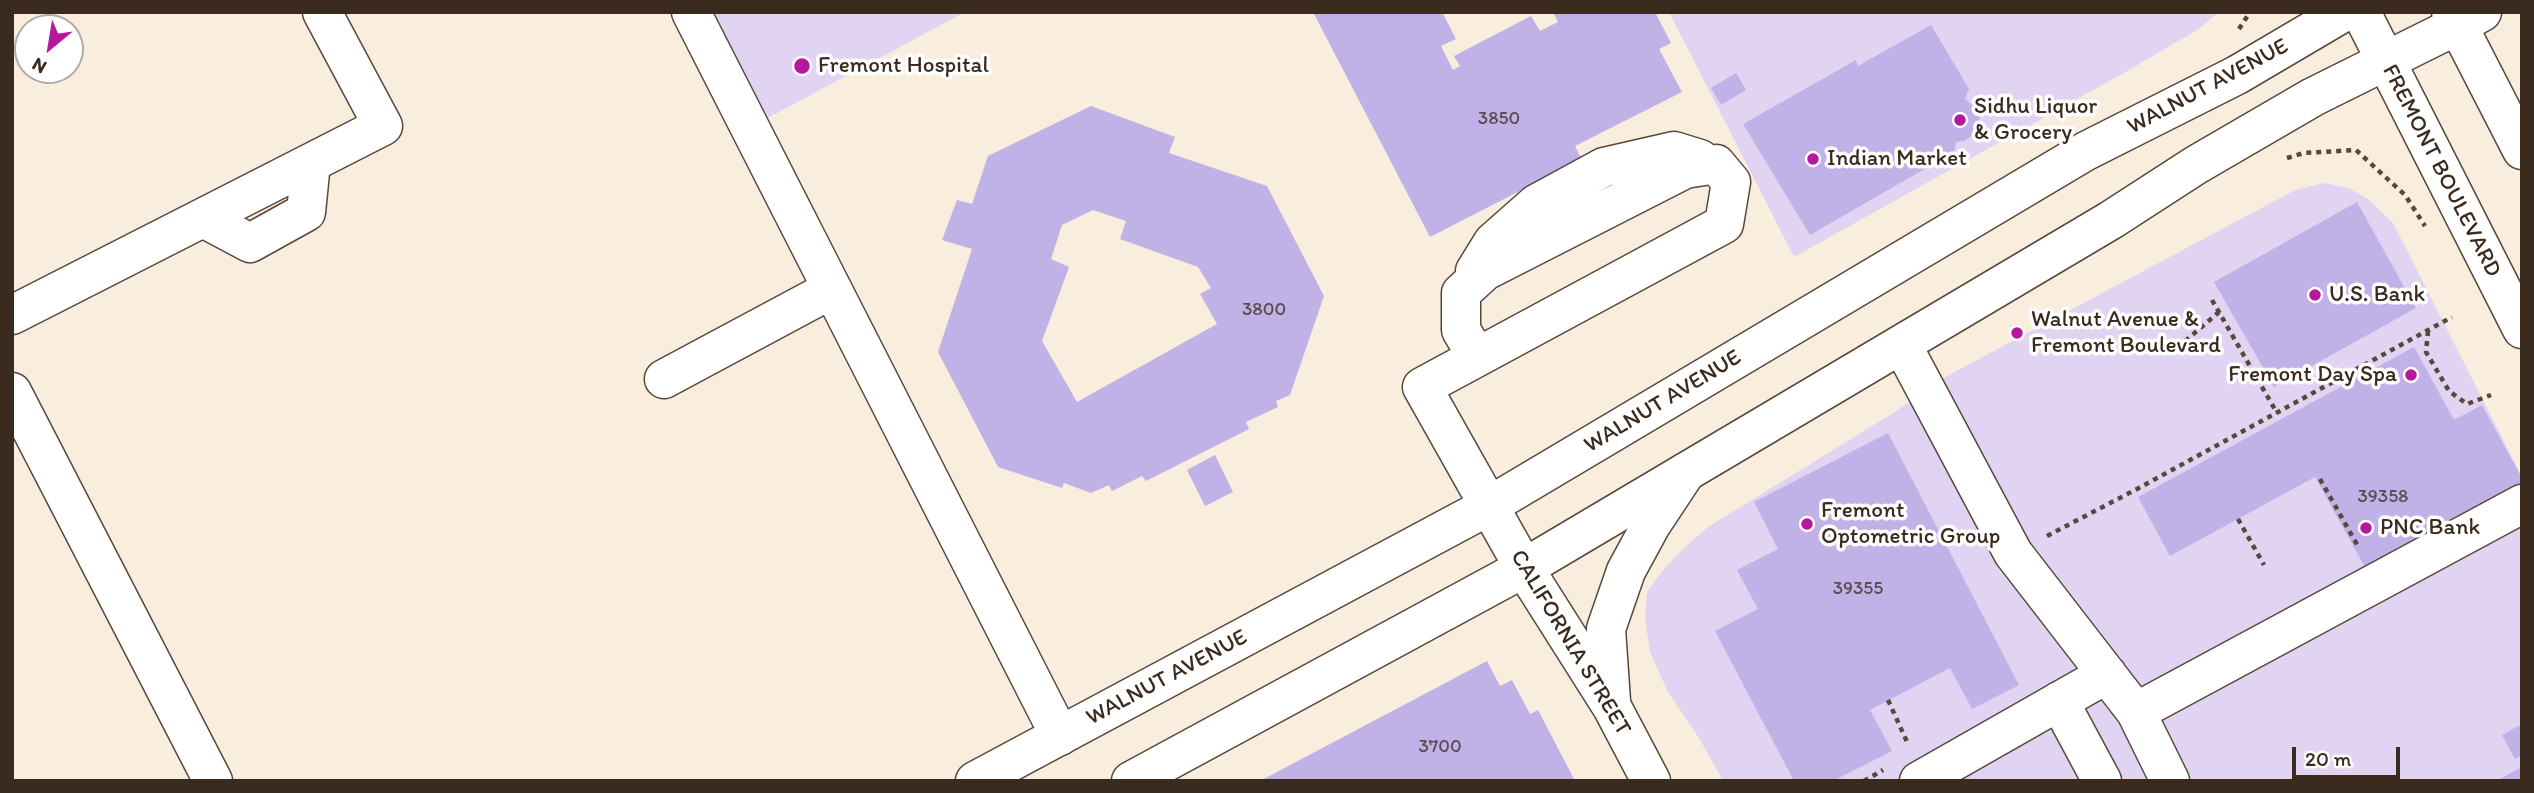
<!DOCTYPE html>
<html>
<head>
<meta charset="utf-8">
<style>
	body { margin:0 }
	#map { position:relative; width:2534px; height:793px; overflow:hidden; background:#f9eddd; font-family:Itim,sans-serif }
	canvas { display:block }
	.frame { position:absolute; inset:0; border:14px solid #3b2a1e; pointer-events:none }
	.north { position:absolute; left:14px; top:14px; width:70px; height:70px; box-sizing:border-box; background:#fff; border:2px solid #b1aaa5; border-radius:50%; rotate:210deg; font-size:19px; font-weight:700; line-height:28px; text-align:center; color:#3b2a1e }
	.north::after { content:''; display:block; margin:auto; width:24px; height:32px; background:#b5179e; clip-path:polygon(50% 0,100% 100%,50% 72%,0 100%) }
	.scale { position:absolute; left:2292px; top:747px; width:108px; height:32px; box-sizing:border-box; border:4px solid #3b2a1e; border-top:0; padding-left:9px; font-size:21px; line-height:24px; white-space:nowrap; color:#3b2a1e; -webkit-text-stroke:5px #fff; paint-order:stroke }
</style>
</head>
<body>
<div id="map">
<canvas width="2534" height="793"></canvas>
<div class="frame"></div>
<div class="north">N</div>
<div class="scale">20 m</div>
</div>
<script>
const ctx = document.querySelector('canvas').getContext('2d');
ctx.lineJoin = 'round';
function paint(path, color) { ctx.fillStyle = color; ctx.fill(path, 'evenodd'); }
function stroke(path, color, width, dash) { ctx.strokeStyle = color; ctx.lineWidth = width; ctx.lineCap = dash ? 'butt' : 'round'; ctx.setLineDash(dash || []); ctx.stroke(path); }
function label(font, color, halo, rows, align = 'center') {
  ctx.font = font + ' Itim,sans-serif'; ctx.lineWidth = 7; ctx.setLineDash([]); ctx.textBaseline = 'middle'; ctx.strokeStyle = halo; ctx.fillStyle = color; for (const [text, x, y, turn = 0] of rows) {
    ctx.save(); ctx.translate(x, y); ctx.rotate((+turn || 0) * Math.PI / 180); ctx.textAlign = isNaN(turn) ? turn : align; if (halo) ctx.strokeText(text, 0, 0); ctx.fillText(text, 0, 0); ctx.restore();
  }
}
paint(new Path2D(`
	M710,12H965L766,119Z
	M1669,12H2219L2197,30L2129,70L1794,257Z
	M2325,183L2348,188L2368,199L2393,223L2522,477V781H1723L1699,738L1668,692L1650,652L1645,619L1647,592L1663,570L1684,548L1708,527L1890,415L1949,375L2295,190Z`), '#e1d4f3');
paint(new Path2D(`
	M1313,12H1442L1456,39L1441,46L1453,70L1460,66L1454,56L1531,16L1540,31L1558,22L1553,12H1655L1671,43L1659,49L1682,92L1575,146L1599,194L1543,179L1430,237Z
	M1931,25L1969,89L1965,99L1977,109L1980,118L1976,133L1964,141L1956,142L1954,152L1810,235L1743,124L1856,60L1858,66Z
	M1736,73L1746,90L1721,105L1711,88Z
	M1091,106L1175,137L1169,153L1267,186L1324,296L1290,395L1276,401L1278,407L1246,422L1249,429L1146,481L1142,476L1112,491L1109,485L1091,493L1064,483L1062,488L998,467L938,352L972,249L942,240L957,200L972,204L988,156ZM1093,210L1126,221L1120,239L1198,267L1211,288L1200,294L1217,324L1077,402L1042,341L1069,267L1051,259L1062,225Z
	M2357,202L2416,308L2274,387L2214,282Z
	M2414,347L2454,420L2482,405L2522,478V484L2366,569L2315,477L2170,556L2138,497Z
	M1888,433L2019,685L1972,709L1950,668L1870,710L1892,751L1833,781H1794L1715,631L1758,609L1737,570L1778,549L1754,502Z
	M1215,455L1233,492L1205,506L1187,470Z
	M1487,661L1500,686L1512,680L1530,714L1538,710L1575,781H1260Z
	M2522,724V755L2515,759L2502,735Z
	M2522,767V781H2501L2500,779Z`), '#c0b1e6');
const minor = new Path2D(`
	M691,12L1060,736
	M2458,25L2482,12
	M203,218L250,243L306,212L311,163
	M1475,271L1493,242L1536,204L1604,167L1674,151L1700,159
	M12,315L383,126L322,12
	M1902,345L2013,553L2136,712L2170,781
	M1477,357L1461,330V293L1485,271L1685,169L1716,164L1731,182L1724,224L1422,387L1524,568L1612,707L1651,781
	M664,379L832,289
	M12,392L213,781
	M1611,701L1606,629L1626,571L1651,525L1686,472
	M2059,701L2102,781
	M2136,712L2522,504
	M1919,781L2107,674`);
const major = new Path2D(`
	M2361,12L2522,329
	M2451,12L2522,150
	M975,781L1487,507L2086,151L2237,75L2344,12
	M1131,781L1524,568L2111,220L2196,165L2313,97L2458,25`);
stroke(minor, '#58473b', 41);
stroke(major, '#58473b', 41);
stroke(new Path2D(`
	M2239,29L2250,12
	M2287,158L2304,153L2356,150L2405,195L2425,226
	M2212,300L2277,413
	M2428,331L2426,352L2449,391L2467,404L2491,395
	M2170,354L2219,312
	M2320,479L2359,548
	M2238,519L2264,565
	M2047,536L2137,489L2452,317
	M1888,700L1908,744
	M1864,781L1883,770`), '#58473b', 4.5, [5, 5]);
stroke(minor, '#fff', 38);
stroke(major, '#fff', 38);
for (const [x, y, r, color] of [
	[802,66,9,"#b5179e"],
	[1960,120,7,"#b5179e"],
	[1813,159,7,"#b5179e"],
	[2315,295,7,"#b5179e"],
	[2017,333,7,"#b5179e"],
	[2411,375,7,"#b5179e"],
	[1807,524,7,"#b5179e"],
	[2366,528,7,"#b5179e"]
]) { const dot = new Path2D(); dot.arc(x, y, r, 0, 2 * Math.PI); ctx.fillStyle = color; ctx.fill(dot); stroke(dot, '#fff', 2.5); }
label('19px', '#5c4c50', null, [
	["3850",1499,119],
	["3800",1264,310],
	["39358",2383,497],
	["39355",1858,589],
	["3700",1440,747]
]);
label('23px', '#3b2a1e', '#fff', [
	["Fremont Hospital",818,66],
	["Sidhu Liquor",1974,107],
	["& Grocery",1974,133],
	["Indian Market",1827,159],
	["U.S. Bank",2329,295],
	["Walnut Avenue &",2031,320],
	["Fremont Boulevard",2031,346],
	["Fremont Day Spa",2397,375,"right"],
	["Fremont",1821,511],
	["Optometric Group",1821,537],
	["PNC Bank",2380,528]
], 'left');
label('23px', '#3b2a1e', '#fff', [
	["WALNUT AVENUE",2208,87,-28],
	["FREMONT BOULEVARD",2441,171,63],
	["WALNUT AVENUE",1663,402,-31],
	["CALIFORNIA STREET",1570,643,59],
	["WALNUT AVENUE",1167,678,-28]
]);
</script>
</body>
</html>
